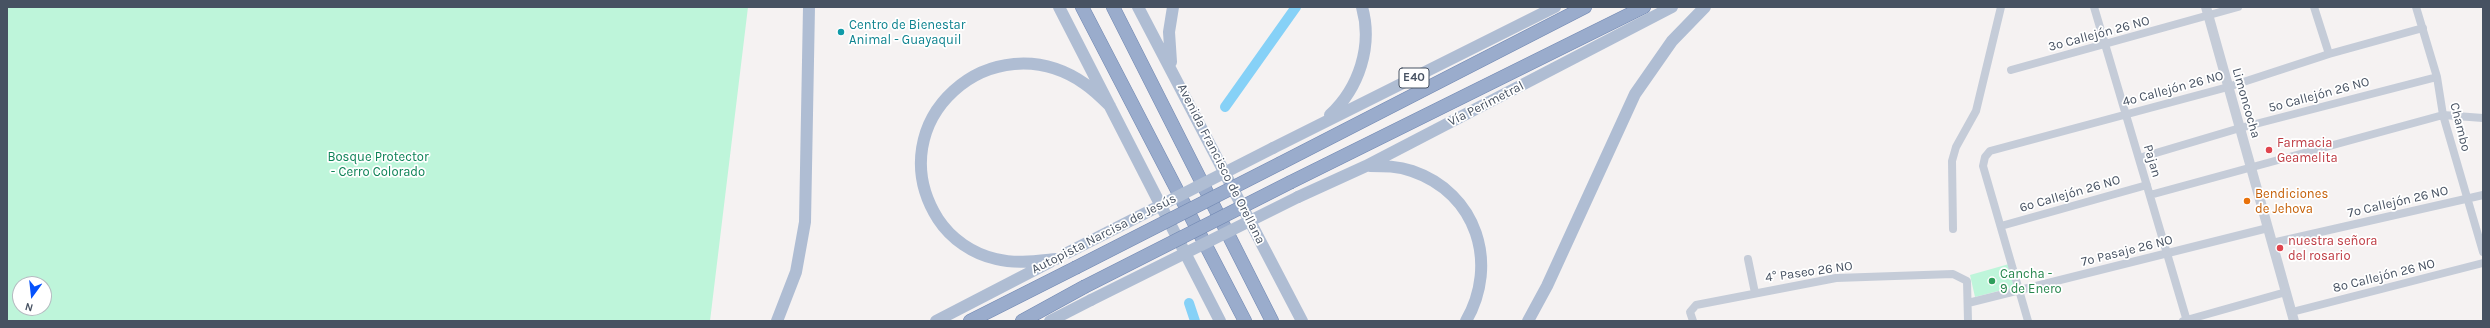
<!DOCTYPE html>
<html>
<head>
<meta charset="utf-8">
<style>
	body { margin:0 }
	#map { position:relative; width:2490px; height:328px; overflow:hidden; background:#f5f2f2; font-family:Karla,sans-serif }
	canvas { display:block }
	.frame { position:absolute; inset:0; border:8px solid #475262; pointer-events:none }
	.north { position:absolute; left:12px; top:276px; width:40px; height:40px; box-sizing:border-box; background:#fff; border:1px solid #b5bac0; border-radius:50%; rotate:195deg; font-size:11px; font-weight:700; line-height:16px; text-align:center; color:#475262 }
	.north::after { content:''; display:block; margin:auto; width:14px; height:18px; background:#0552fc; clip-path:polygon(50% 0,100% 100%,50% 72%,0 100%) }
</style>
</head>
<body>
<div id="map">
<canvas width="2490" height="328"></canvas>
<div class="frame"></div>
<div class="north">N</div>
</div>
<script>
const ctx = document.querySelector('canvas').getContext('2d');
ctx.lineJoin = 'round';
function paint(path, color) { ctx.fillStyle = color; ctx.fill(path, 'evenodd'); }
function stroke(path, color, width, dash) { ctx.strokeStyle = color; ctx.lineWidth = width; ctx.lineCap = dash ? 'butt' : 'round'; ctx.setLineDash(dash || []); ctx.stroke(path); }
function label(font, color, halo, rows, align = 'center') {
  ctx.font = font + ' Karla,sans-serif'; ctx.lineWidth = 3.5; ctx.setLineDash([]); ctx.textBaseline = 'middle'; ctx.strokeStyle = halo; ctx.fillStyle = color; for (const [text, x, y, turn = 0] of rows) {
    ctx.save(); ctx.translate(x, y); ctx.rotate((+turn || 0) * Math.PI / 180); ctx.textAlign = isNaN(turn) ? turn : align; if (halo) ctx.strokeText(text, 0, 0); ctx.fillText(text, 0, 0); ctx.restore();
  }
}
paint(new Path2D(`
	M7,7H748L710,321H7ZM20,284H44V308H20Z
	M2009,264L2014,287L1975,297L1970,275Z`), '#bef5da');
stroke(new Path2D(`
	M1225,107L1296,7
	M1189,303L1195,321`), '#86d1f7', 10);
const trunk = new Path2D(`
	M1082,7L1245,321
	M1113,7L1272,321
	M1281,163L1585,7
	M1291,182L1644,7
	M970,321L1075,268
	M1022,321L1084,287`);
stroke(trunk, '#7087b2', 14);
stroke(new Path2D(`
	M2094,7L2187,321
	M2314,7L2329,54
	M2416,7L2437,77L2443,115L2483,252
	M2011,70L2238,7
	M2139,158L2240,128L2437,77
	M2150,195L2443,115L2483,118
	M2001,226L2147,185
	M1953,229L1952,161L1956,147L1976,111L2001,7
	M2272,243L2483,195
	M1748,259L1755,293
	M1968,303L2268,228
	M2292,312L2483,263
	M1693,321L1690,312L1696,305L1836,278L1953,274L1967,281L1968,321
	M2028,321L1983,166L1985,157L1990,151L2228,87L2329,54L2423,28
	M2183,321L2286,292`), '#c5ccd8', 8);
stroke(new Path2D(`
	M2206,7L2294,321`), '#c5ccd8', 10);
stroke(new Path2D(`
	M1059,7L1220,321
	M1138,7L1302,321
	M1171,62L1169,32L1173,7
	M1330,115C1359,88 1373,46 1362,7
	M1273,148L1555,7
	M1370,166C1384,166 1398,166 1412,171C1477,193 1499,264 1466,321
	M1298,197L1366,166L1672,7
	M1056,259C1036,261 1016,264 996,259C973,254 951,239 938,219C877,122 992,19 1085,84C1094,90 1102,98 1110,106
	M777,321L796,272L805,222L809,7
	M936,321L1050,262
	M1050,321L1091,300
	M1528,321L1547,286L1635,94L1672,41L1705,7`), '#afbdd3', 12);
stroke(trunk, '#9aaccc', 13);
const trunkBridge = new Path2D(`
	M1075,268L1281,163
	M1084,287L1291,182`);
stroke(trunkBridge, '#7087b2', 14, []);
stroke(new Path2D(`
	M1067,253L1273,148
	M1091,300L1298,197`), '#afbdd3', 12);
stroke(trunkBridge, '#9aaccc', 13);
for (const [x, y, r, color] of [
	[841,32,4,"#0f9aa8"],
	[2269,150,4,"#e0444e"],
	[2247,201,4,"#e8710a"],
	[2280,248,4,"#e0444e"],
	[1992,281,4,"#2e9e5b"]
]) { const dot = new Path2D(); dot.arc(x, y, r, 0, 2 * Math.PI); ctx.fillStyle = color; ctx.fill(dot); stroke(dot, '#fff', 1.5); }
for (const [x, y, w] of [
	[1414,78,30]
]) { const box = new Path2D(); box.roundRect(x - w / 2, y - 10, w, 20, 3); ctx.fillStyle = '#fff'; ctx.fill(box); stroke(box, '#475262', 1); }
label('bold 12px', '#475262', null, [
	["E40",1414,78]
]);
label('13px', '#0d838f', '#fff', [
	["Centro de Bienestar",849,25],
	["Animal - Guayaquil",849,40]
], 'left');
label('13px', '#475262', '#fff', [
	["3º Callejón 26 NO",2099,34,-15],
	["4º Callejón 26 NO",2173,89,-15],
	["5º Callejón 26 NO",2319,95,-15],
	["Limoncocha",2246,103,74],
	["Vía Perimetral",1486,104,-27],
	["Chambo",2460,127,76],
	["Pajan",2152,161,74],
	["Avenida Francisco de Orellana",1221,164,63],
	["6º Callejón 26 NO",2070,194,-16],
	["7º Callejón 26 NO",2398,202,-13],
	["Autopista Narcisa de Jesús",1104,234,-27],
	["7º Pasaje 26 NO",2127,251,-14],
	["4° Paseo 26 NO",1809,272,-8],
	["8º Callejón 26 NO",2384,276,-14]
]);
label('13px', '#be3a42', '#fff', [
	["Farmacia",2277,143],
	["Geamelita",2277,158],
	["nuestra señora",2288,241],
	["del rosario",2288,256]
], 'left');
label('13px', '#0c8256', '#fff', [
	["Bosque Protector",378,157],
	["- Cerro Colorado",378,172]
]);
label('13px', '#c56008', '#fff', [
	["Bendiciones",2255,194],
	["de Jehova",2255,209]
], 'left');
label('13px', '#27864d', '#fff', [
	["Cancha -",2000,274],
	["9 de Enero",2000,289]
], 'left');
</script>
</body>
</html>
